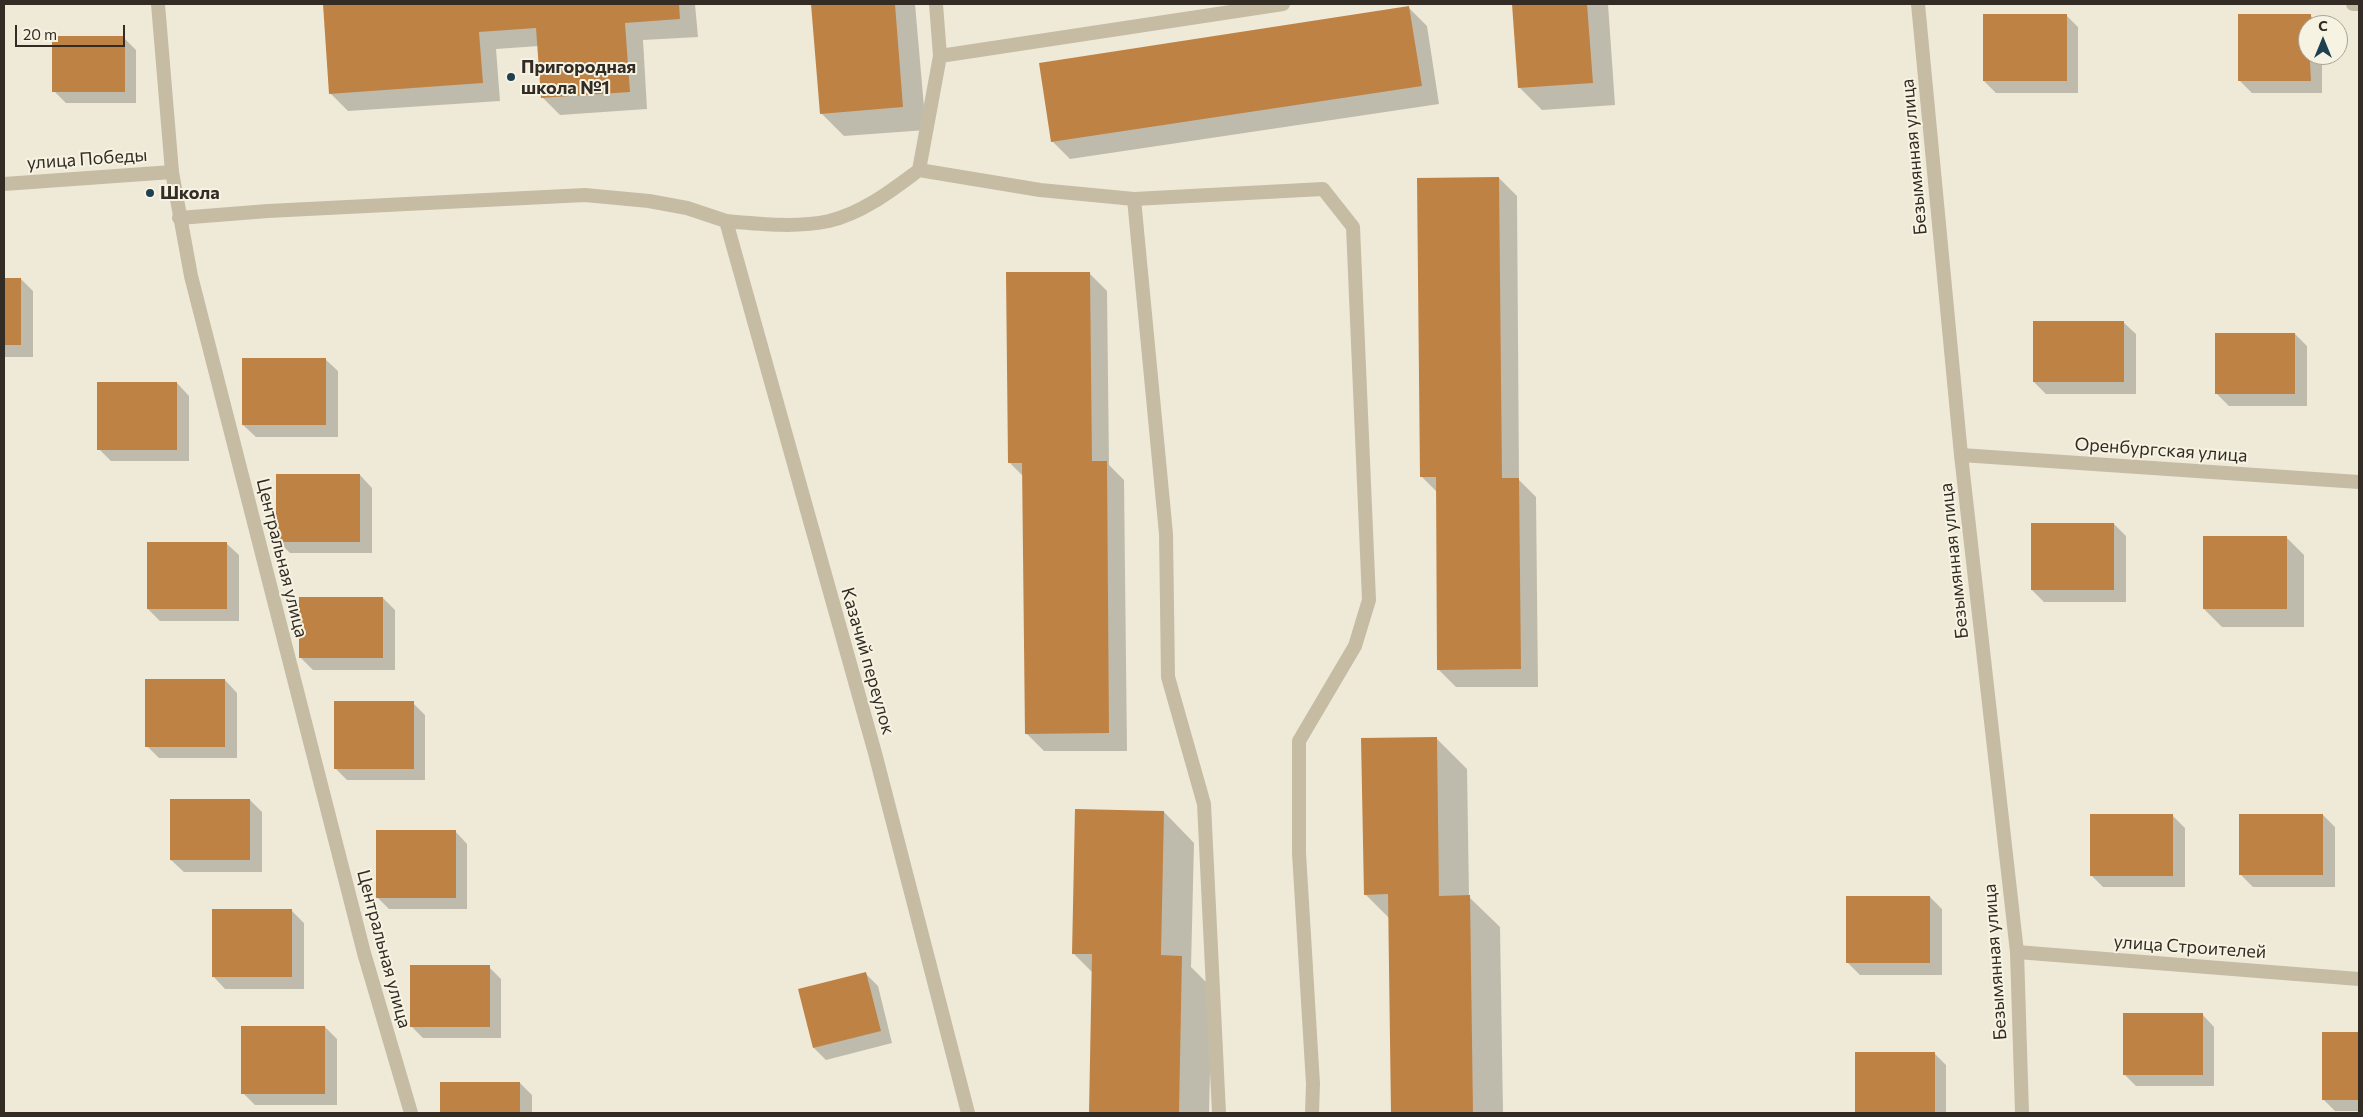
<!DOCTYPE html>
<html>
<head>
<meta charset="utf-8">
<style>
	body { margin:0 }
	#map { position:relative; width:2363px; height:1117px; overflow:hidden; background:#efead7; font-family:Commissioner,sans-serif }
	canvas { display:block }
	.frame { position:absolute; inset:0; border:5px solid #322c25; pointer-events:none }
	.north { position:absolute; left:2298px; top:15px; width:50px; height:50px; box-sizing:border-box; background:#f7f3e3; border:1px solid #a8a397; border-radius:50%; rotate:0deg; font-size:14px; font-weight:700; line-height:20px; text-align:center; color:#322c25 }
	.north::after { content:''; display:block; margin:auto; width:18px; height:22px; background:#1e4050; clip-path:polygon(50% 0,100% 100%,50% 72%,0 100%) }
	.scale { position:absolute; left:15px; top:25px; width:110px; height:22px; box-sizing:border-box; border:2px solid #322c25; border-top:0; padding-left:6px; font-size:15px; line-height:18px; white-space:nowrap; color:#322c25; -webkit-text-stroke:4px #f7f3e3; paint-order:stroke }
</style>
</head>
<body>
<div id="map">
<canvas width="2363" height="1117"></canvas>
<div class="frame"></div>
<div class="north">С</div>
<div class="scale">20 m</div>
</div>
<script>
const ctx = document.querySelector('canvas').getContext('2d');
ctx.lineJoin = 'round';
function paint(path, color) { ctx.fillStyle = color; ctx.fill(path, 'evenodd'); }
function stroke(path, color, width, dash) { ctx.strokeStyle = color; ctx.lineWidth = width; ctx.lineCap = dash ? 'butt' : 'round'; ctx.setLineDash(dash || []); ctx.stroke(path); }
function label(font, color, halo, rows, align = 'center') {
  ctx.font = font + ' Commissioner,sans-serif'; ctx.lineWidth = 4; ctx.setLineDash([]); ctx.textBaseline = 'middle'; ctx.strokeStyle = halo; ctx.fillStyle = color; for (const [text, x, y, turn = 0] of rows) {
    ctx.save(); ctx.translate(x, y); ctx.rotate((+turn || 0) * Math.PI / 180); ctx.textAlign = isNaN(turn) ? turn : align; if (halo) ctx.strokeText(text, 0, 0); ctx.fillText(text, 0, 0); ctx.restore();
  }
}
paint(new Path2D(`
	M324,4H695L698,37L643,40L647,109L560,115L542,97L539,46L496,49L500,101L348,111L330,93Z
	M812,4H915L926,130L844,136L821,113Z
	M1513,4H1608L1615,105L1542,110L1519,87Z
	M1409,8L1427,26L1439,104L1070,159L1052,141Z
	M2066,15L2078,27V93H1996L1984,81Z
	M2310,15L2320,25H2308V55H2322V93H2252L2240,81Z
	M124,38L136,50V103H66L54,91Z
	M1499,178L1517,196L1519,480L1536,497L1538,687H1456L1438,669L1437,492L1421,476Z
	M1089,273L1107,291L1109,465L1124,480L1127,751H1044L1026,733L1023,476L1009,462Z
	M4,279H21L33,291V357H4Z
	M2123,322L2136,334V394H2046L2034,382Z
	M2295,334L2307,346V406H2229L2217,394Z
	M325,359L338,371V437H256L243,425Z
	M177,383L189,396V461H111L99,449Z
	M360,475L372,488V553H290L278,541Z
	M2114,524L2126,536V602H2044L2032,590Z
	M2286,537L2304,555V627H2222L2204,609Z
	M226,543L239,555V621H160L148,609Z
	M383,598L395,610V670H313L301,658Z
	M225,680L237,693V758H159L147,746Z
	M413,703L425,715V780H347L335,768Z
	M1436,738L1467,769L1469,897L1500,927L1503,1113H1392L1389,918L1365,894Z
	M250,800L262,812V872H184L171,860Z
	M1164,812L1194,843L1191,967L1212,988L1209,1113H1090L1093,973L1073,953Z
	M2323,815L2335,827V887H2253L2241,875Z
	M2173,816L2185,828V887H2103L2091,875Z
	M455,831L467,844V909H389L377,897Z
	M1930,897L1942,909V975H1860L1848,963Z
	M292,911L304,923V989H225L213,976Z
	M489,967L501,979V1038H423L411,1026Z
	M865,973L878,986L892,1043L826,1060L814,1048Z
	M2202,1014L2214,1027V1086H2136L2124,1074Z
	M325,1027L337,1039V1105H255L243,1093Z
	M2323,1033H2359V1111H2335L2323,1099Z
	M1856,1053H1934L1946,1065V1113H1856Z
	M442,1083H520L532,1095V1113H442Z`), '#0003');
paint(new Path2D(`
	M323,4H679L680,19L625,23L630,92L541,98L536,28L479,32L483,83L329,94Z
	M811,4H895L903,107L820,114Z
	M1512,4H1587L1593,83L1518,88Z
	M1409,6L1422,86L1051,142L1039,63Z
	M1983,14H2067V81H1983Z
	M2238,14H2311V25H2308L2311,81H2238Z
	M52,36H125V92H52Z
	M1499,177L1502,478H1519L1521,669L1437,670L1436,477H1420L1417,178Z
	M1006,272H1090L1092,461H1107L1109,733L1025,734L1022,463H1008Z
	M4,278H21V345H4Z
	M2033,321H2124V382H2033Z
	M2215,333H2295V394H2215Z
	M242,358H326V425H242Z
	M97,382H177V450H97Z
	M276,474H360V542H276Z
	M2031,523H2114V590H2031Z
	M2203,536H2287V609H2203Z
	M147,542H227V609H147Z
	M299,597H383V658H299Z
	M145,679H225V747H145Z
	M334,701H414V769H334Z
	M1437,737L1439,896L1470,895L1473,1113H1391L1388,894L1364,895L1361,738Z
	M170,799H250V860H170Z
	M1075,809L1164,811L1161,955L1182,956L1179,1113H1089L1092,954H1072Z
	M2090,814H2173V876H2090Z
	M2239,814H2323V875H2239Z
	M376,830H456V898H376Z
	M1846,896H1930V963H1846Z
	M212,909H292V977H212Z
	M410,965H490V1027H410Z
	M866,972L881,1031L813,1048L798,989Z
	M2123,1013H2203V1075H2123Z
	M241,1026H325V1094H241Z
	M2322,1032H2359V1100H2322Z
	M1855,1052H1935V1113H1855Z
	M440,1082H520V1113H440Z`), '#bf8245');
stroke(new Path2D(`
	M940,56L1283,4
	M919,170L1040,190L1134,199L1323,189L1353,227L1369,600L1355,646L1299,741V853L1313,1084L1312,1113
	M1134,199L1166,534L1168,677L1204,804L1219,1113
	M726,221C759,224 797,228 829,221C863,213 892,190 919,170L940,56L936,4`), '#c6bca4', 14);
stroke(new Path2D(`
	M2353,4H2359
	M4,184L172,172
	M179,218L268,211L585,195L649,201L687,208L726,221L875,753L968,1113
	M1961,455L2359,482
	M2017,952L2359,979`), '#c6bca4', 14);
stroke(new Path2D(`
	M158,4L172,172L191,276L364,953L411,1113
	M1918,4L1961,455L2017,952L2022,1113`), '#c6bca4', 14);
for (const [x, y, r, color] of [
	[511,77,5,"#1e4050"],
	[150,193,5,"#1e4050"]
]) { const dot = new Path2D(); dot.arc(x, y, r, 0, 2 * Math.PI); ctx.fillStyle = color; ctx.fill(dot); stroke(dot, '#f7f3e3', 2); }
label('bold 18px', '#322c25', '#f7f3e3', [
	["Пригородная",521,67],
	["школа №1",521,88],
	["Школа",160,193]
], 'left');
label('18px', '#322c25', '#f7f3e3', [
	["Безымянная улица",1914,157,-95],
	["улица Победы",87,159,-4],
	["Оренбургская улица",2161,450,4],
	["Центральная улица",282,558,76],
	["Безымянная улица",1954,561,-96],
	["Казачий переулок",868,661,74],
	["улица Строителей",2190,947,4],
	["Центральная улица",384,949,75],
	["Безымянная улица",1995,962,-94]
]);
</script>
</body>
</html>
